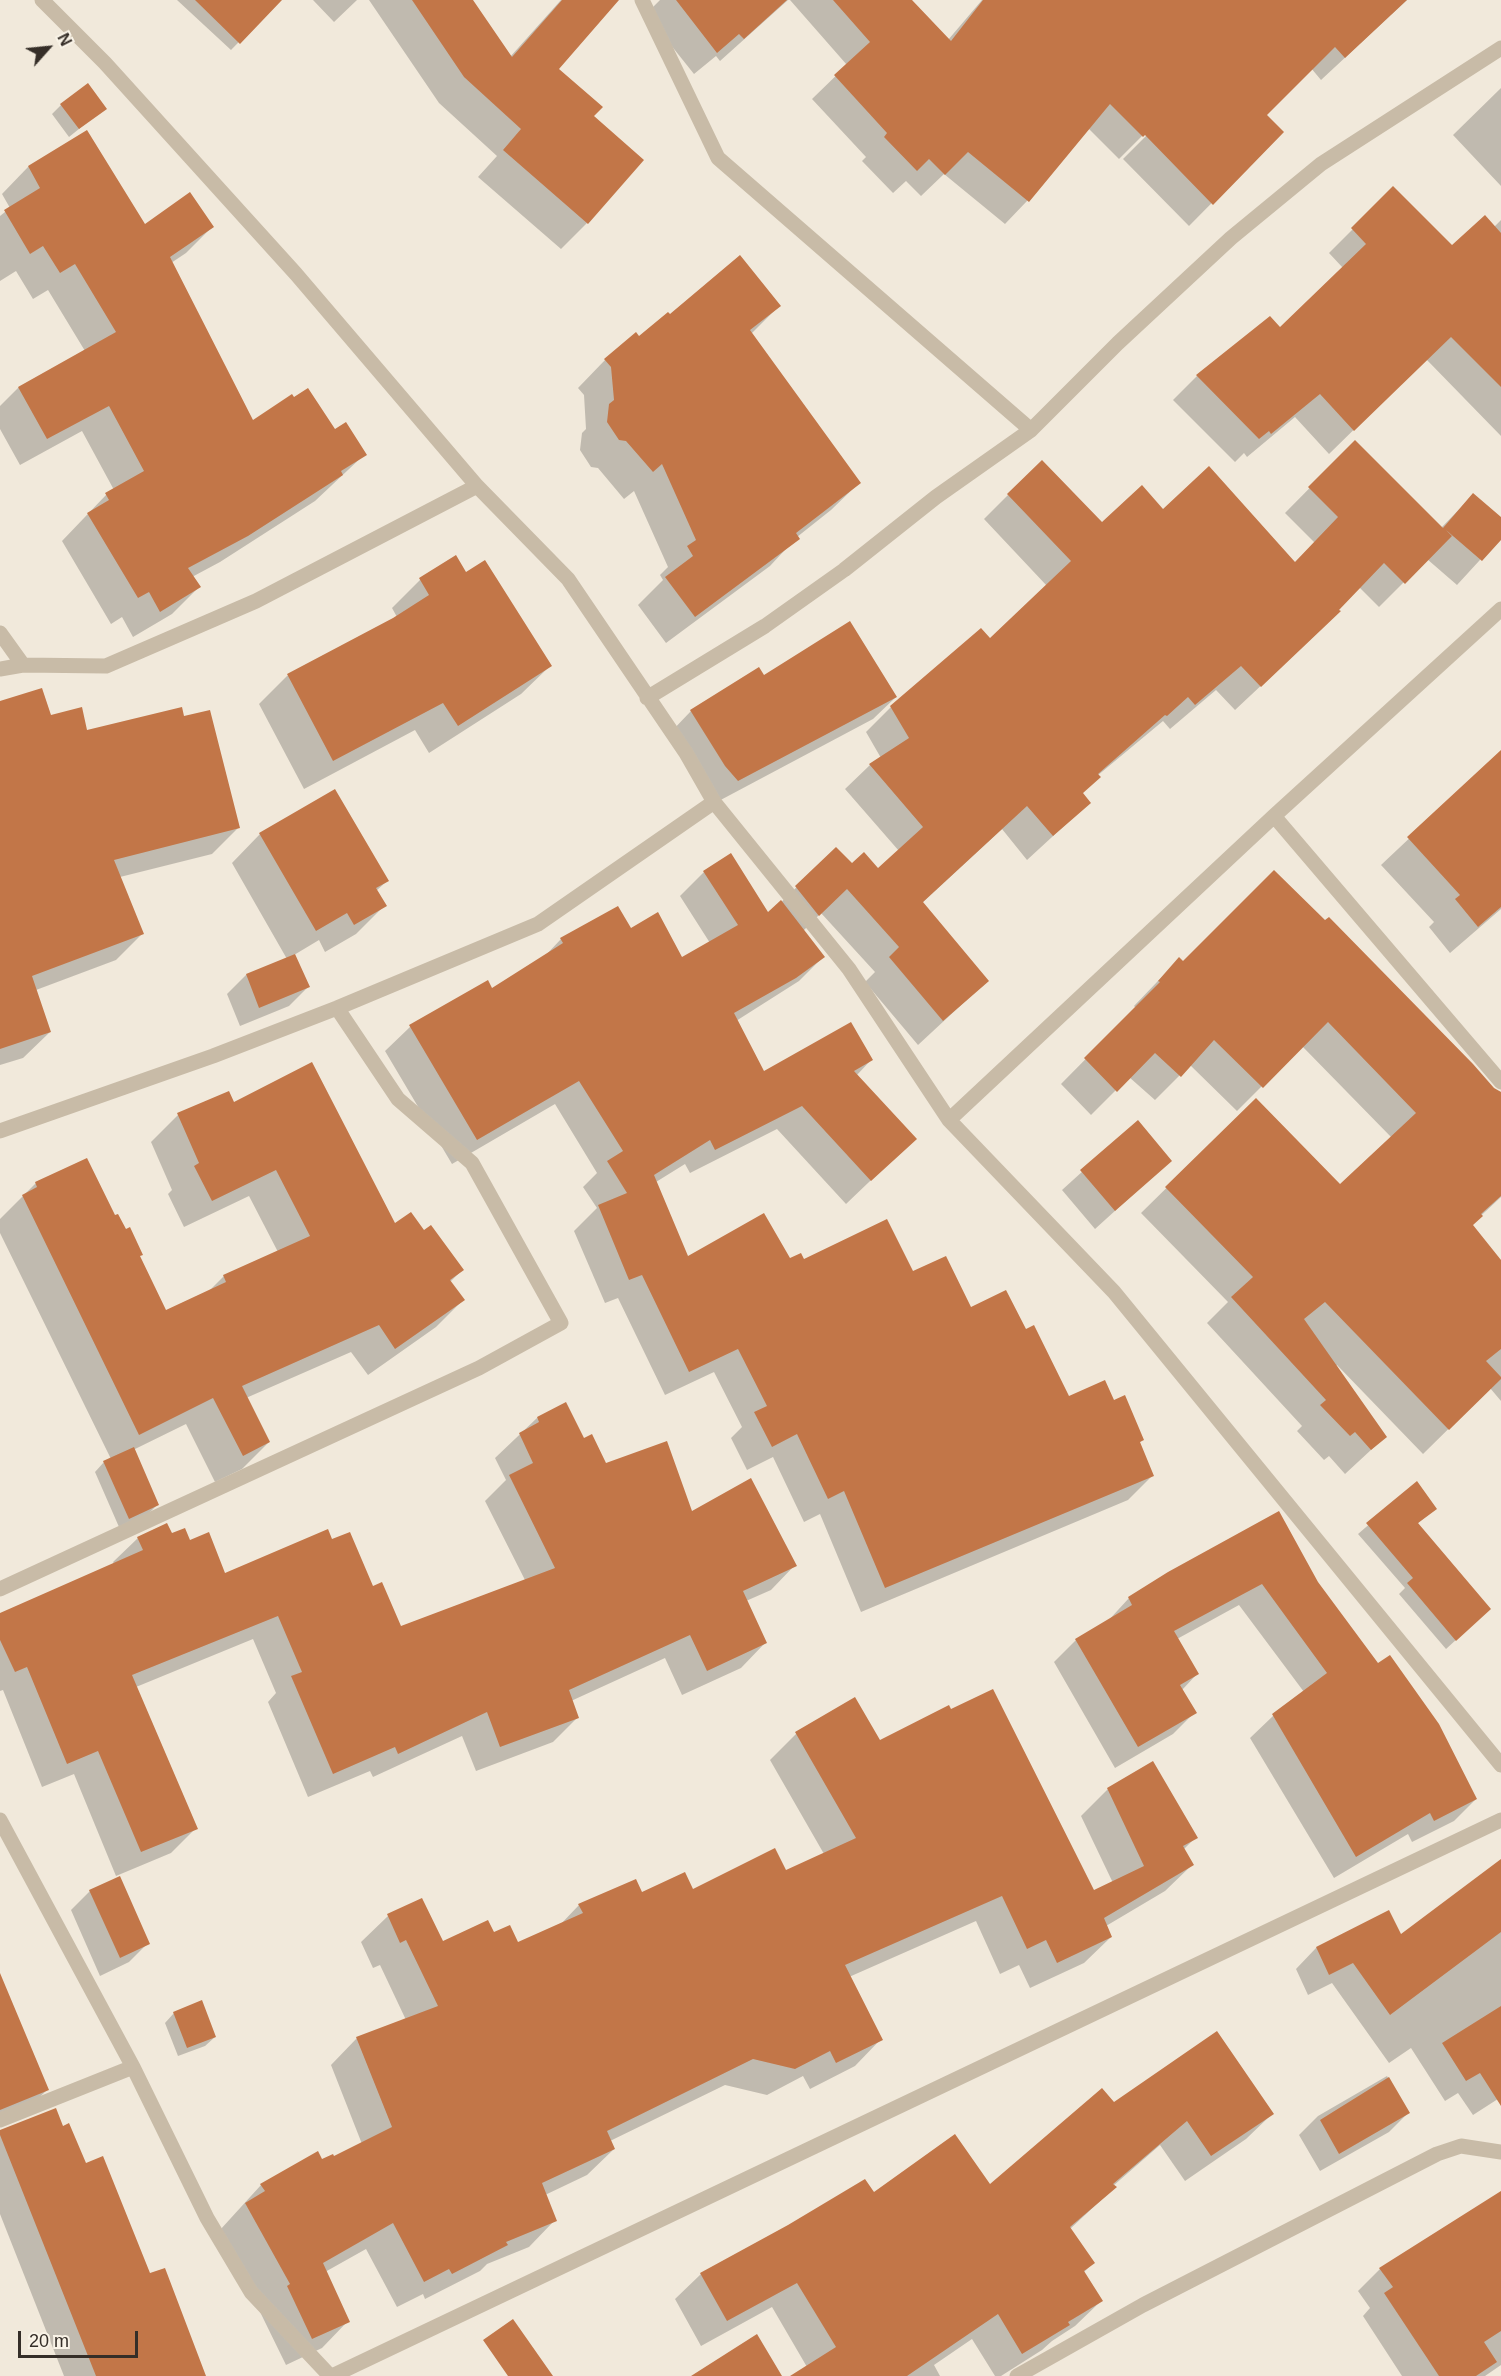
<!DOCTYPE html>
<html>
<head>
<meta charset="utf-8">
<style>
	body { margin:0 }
	#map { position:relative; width:1501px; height:2376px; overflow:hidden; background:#f1e9db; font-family:Arial,sans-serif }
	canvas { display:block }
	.north { position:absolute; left:18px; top:18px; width:60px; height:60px; -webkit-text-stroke:4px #f9f3e7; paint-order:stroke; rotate:63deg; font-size:16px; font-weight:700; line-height:24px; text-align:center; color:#352e28 }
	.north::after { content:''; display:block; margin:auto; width:21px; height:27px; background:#352e28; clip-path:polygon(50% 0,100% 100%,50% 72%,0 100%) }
	.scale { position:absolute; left:18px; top:2331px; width:120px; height:27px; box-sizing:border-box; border:3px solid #352e28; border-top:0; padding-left:8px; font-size:18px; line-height:21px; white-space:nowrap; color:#352e28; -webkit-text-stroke:4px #f9f3e7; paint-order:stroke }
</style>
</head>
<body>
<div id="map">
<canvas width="1501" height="2376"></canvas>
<div class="north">N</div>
<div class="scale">20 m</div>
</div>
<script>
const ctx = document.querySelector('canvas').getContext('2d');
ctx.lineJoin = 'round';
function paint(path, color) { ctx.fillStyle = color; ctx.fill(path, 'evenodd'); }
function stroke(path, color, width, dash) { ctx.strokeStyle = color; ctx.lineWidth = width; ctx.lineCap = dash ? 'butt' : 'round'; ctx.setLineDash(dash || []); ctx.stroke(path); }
paint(new Path2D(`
	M177,0H280L231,50Z
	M313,0H357L334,22Z
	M369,0H472L510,57L561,0H596L557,69L592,117L642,160L587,223L561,249L478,177L497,156L439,103Z
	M660,0H788L720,61L716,56L694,74L646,14Z
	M790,0H897L948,40L982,0H1407L1321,80L1311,68L1265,115L1282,132L1189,226L1123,159L1151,131L1149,129L1119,159L1088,128L1027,201L1005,224L944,174L921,196L906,181L893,193L862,161L866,157L812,99L847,65Z
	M1501,88V186L1453,135Z
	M61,105L105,108L69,137L52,114Z
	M87,132L144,226L212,227L186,253L171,263L253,422L335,431L365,454L315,501L220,562L192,577L199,587L172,614L133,637L122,617L111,624L62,541L106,495L114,490L82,431L20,465L0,429V406L18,388L85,351L48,290L33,299L16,271L0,281V216L10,208L2,194L28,167Z
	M1393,189L1452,247L1494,227L1501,220V436L1426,359L1329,454L1295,417L1247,457L1244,453L1235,462L1173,400L1197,376L1270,318L1280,329L1343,268L1329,253Z
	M779,306L751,334L859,483L831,510L797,537L770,566L666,643L638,605L663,580L660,575L668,567L634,491L624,499L598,468L591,467L580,450L582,433L586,429L584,395L578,388L605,360L669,316Z
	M1355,442L1441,528L1473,495L1501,519V537L1457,585L1427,559L1379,607L1359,587L1314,636L1235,710L1216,690L1170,729L1163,721L1097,776L1082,794L1089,803L1027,860L1002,829L922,903L987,981L918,1045L865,982L875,972L821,913L803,931L823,957L799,981L736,1021L763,1073L871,1060L856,1076L914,1139L846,1204L777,1129L690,1173L685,1164L656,1182L687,1258L790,1260L912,1273L970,1309L1025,1331L1068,1398L1113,1402L1142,1440L1139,1443L1152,1476L1128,1500L861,1612L820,1514L804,1522L773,1457L747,1470L731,1438L742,1427L714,1372L665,1395L618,1298L605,1303L574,1231L597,1208L583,1187L597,1173L555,1104L452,1164L385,1051L410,1027L487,983L492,990L545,956L561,939L630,930L682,959L710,943L680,896L704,872L768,915L836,849L852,866L878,870L899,851L845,789L870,765L881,758L866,732L891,707L990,640L1047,586L984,519L1008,495L1102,524L1163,511L1294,564L1315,543L1285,513Z
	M465,574L550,666L521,694L429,753L415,730L304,789L259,704L287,676L397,617L392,608L420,580Z
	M763,677L896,697L873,719L715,803L669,734L691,711Z
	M0,703L50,717L86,732L183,718L238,828L212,854L120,877L142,934L116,960L36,990L50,1032L23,1058L0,1065Z
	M1501,752V909L1450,953L1429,927L1434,922L1381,865Z
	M260,834L387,881L376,891L385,905L356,934L325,952L319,940L294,955L308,987L289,1006L240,1026L227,994L246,975L287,959L232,863Z
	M1274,872L1493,1090L1501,1092V1197L1471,1225L1501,1262V1401L1490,1388L1423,1454L1337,1365L1335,1366L1385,1437L1345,1474L1329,1456L1324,1460L1297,1431L1302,1426L1207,1323L1228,1302L1141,1213L1256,1100L1340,1186L1392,1138L1302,1046L1237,1111L1190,1065L1155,1100L1129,1077L1091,1115L1061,1084L1136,1008L1134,1006L1179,959L1183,963Z
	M233,1104L395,1225L423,1232L462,1270L450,1282L463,1300L436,1327L368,1375L351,1352L246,1398L269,1442L242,1469L215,1482L186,1424L133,1450L158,1504L148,1514L119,1527L95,1472L104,1462L111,1459L0,1233V1219L36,1183L115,1217L139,1257L165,1312L208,1292L224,1276L278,1252L249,1196L184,1227L168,1194L172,1190L151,1142L178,1115Z
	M1137,1122L1170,1161L1095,1229L1062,1190Z
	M537,1418L584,1440L606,1465L692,1513L795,1565L771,1590L746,1601L765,1643L741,1668L682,1695L665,1658L571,1701L578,1717L553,1742L476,1771L462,1736L373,1777L370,1771L308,1797L268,1702L276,1693L253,1639L136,1687L196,1828L171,1853L116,1876L74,1774L42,1787L3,1690L0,1691V1615L114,1564L113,1562L138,1538L171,1535L189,1542L224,1575L331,1541L373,1587L400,1627L525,1580L485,1501L506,1480L495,1458Z
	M1417,1483L1435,1509L1417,1524L1480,1618L1446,1649L1399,1594L1405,1588L1358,1534Z
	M1169,1573L1317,1583L1476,1799L1454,1821L1412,1842L1408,1834L1334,1878L1250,1738L1273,1716L1304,1692L1239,1605L1177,1639L1197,1674L1182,1690L1195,1712L1173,1734L1115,1768L1054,1662L1076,1640L1107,1622L1129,1598Z
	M796,1734L879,1742L1094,1892L1113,1883L1081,1816L1108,1789L1196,1837L1183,1850L1192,1865L1165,1891L1106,1926L1111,1937L1084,1963L1030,1988L1019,1965L1000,1974L976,1921L849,1977L881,2039L855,2066L810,2089L803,2076L767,2095L725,2085L610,2141L614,2149L587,2175L545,2195L555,2220L529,2247L487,2264L480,2271L425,2299L423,2294L397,2307L366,2249L325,2272L348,2321L322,2348L286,2365L220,2230L261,2185L334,2158L362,2144L331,2065L357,2038L406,2020L380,1965L373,1968L361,1942L388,1916L421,1900L442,1943L493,1934L517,1944L559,1926L579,1905L641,1894L693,1891L786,1872L824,1854L770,1760Z
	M1501,1861V2097L1473,2115L1458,2093L1445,2101L1411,2048L1389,2063L1332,1983L1308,1995L1296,1969L1316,1948L1389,1912L1401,1936Z
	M90,1891L148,1943L129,1962L100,1976L71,1910Z
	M0,1983L47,2090L25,2111L0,2121Z
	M174,2013L215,2037L205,2046L178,2056L165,2023Z
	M1387,2076L1408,2113L1389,2132L1320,2171L1299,2135L1318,2116Z
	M1114,2104L1272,2114L1246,2139L1185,2181L1160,2145L1113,2186L1115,2187L1070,2229L1093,2263L1084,2272L1101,2301L1075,2326L1052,2341L1042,2350L1001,2376H995L972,2339L934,2365L940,2376H793L807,2367L772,2307L701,2346L675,2299L701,2274L873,2195L990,2186Z
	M62,2127L149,2275L205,2376H64L0,2214V2131Z
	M1501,2199V2365L1485,2376H1402L1363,2316L1370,2308L1358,2291L1380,2269Z`), '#0003');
paint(new Path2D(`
	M195,0H282L240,44Z
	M412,0H473L512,57L562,0H619L559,69L603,107L594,116L644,160L588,224L503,150L521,129L464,77Z
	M676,0H787L744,39L739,34L717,53Z
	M833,0H912L951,41L983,0H1407L1345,58L1335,47L1267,115L1284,132L1213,205L1145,135L1143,137L1110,104L1029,202L968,152L945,175L929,159L917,171L884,137L887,133L834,75L870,42Z
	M88,83L107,109L79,129L60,104Z
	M87,130L145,224L190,192L214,227L170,257L253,420L292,394L294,397L308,388L335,429L346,422L367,455L341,471L343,475L248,536L188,568L201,587L160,612L149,592L138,598L87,513L109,500L105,493L144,471L109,406L47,439L18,387L116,332L75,264L60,273L43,246L30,254L4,210L40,188L28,166Z
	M1393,186L1452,245L1485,215L1501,233V387L1451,337L1354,431L1320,394L1271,434L1269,431L1259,439L1196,375L1270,316L1280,327L1366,244L1351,228Z
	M740,255L781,306L750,330L861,483L796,533L800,539L695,617L665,577L693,556L687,546L696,540L662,464L653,472L626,441L619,440L607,422L609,404L614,400L611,367L604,359L636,332L639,336L668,312L670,314Z
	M1355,440L1443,528L1473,493L1501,517V540L1482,561L1446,530L1452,536L1405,584L1384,563L1339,610L1341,611L1261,687L1241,666L1195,705L1188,697L1167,716L1165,715L1098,774L1101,777L1083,793L1091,803L1053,836L1027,806L923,902L989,981L943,1021L889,957L899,947L847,889L819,916L795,886L836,847L852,863L864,852L878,868L923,827L869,764L909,738L890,706L981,628L990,638L1071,561L1007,494L1042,460L1102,522L1142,485L1163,509L1209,466L1295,562L1338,517L1308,487Z
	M456,555L466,572L485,560L552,666L458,726L443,703L333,761L287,674L393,618L429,595L419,578Z
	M850,621L897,697L738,781L725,766L690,710L759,667L764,675Z
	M42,688L51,715L82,707L87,730L182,707L184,716L210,710L240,828L114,860L144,934L32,976L51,1032L0,1049V701Z
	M1501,750V907L1478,927L1455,899L1460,895L1407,837Z
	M335,789L389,881L376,888L387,906L354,925L347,913L316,931L259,833Z
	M731,853L768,912L781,900L825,957L796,978L734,1013L764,1071L851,1022L873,1060L854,1071L917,1139L871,1181L802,1106L715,1150L710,1140L654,1175L688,1256L764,1213L790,1258L801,1253L804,1259L887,1219L913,1271L946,1256L971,1307L1006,1290L1026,1329L1034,1325L1069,1396L1105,1380L1114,1400L1125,1395L1144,1440L1140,1442L1154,1476L885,1588L844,1491L828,1499L797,1434L772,1447L754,1412L767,1406L738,1349L689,1372L642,1275L629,1280L598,1205L627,1193L607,1161L623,1151L579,1081L477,1140L409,1025L488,980L492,988L563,943L560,938L618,906L631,928L658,912L682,957L738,925L703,871Z
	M1274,870L1325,920L1329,917L1473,1064L1494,1088L1501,1092V1196L1481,1214L1483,1216L1473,1225L1501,1260V1349L1486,1361L1501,1377V1379L1449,1430L1325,1302L1304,1319L1387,1437L1371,1450L1355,1432L1350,1436L1320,1405L1326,1400L1231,1297L1253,1277L1165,1187L1256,1098L1340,1184L1416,1113L1328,1022L1263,1088L1214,1040L1181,1077L1155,1053L1117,1092L1084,1058L1160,982L1158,981L1179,957L1183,961Z
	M295,954L310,987L259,1008L246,974Z
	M312,1062L395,1223L411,1212L424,1230L431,1225L464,1270L450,1280L465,1300L395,1349L379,1325L242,1386L270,1442L243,1456L213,1398L139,1435L22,1195L37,1187L35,1182L87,1158L115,1215L118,1214L126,1229L130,1227L143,1255L140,1256L166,1310L226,1282L223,1275L310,1236L276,1170L212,1201L194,1166L199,1163L177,1113L229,1091L234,1102Z
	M1138,1120L1172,1161L1115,1211L1080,1170Z
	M566,1402L584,1438L592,1434L606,1463L667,1441L692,1511L751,1478L797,1566L743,1591L767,1643L707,1671L690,1635L569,1690L579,1718L500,1747L487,1712L398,1754L395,1747L333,1774L291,1676L302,1672L278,1616L132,1675L198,1829L141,1852L98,1751L67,1764L27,1667L15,1672L0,1640V1613L143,1550L137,1537L167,1523L172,1533L185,1528L190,1540L209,1532L225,1573L328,1529L332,1539L350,1532L373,1586L382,1582L401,1626L555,1568L509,1475L533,1463L519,1433L539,1422L537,1417Z
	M134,1447L159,1505L129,1519L103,1461Z
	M1417,1481L1437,1509L1418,1523L1491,1609L1456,1641L1407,1583L1413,1578L1366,1523Z
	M1279,1511L1318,1582L1378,1663L1390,1655L1439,1724L1477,1799L1434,1821L1430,1813L1356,1857L1272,1714L1327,1673L1262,1584L1174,1631L1199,1674L1180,1685L1197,1713L1138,1747L1075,1639L1132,1605L1128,1597L1168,1572Z
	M993,1689L1094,1890L1144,1866L1107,1788L1153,1761L1198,1838L1183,1846L1194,1865L1104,1918L1112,1937L1057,1963L1046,1940L1027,1949L1002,1896L845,1965L883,2040L836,2063L830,2051L795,2069L753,2059L607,2131L615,2149L542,2183L557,2221L506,2242L508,2245L452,2274L449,2269L424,2282L393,2223L323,2263L350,2322L312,2339L287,2286L290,2284L245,2203L265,2191L260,2184L318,2151L322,2159L333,2154L334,2156L392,2127L356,2037L438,2006L406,1940L400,1943L387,1914L422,1898L443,1941L488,1920L494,1932L510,1925L518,1942L583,1913L578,1904L636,1879L642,1892L685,1872L693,1889L775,1848L786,1870L856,1838L795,1732L855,1697L880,1740L949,1705L951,1709Z
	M1501,1859V1932L1390,2015L1353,1963L1329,1975L1316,1947L1389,1910L1401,1934Z
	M120,1876L150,1944L120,1958L89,1890Z
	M0,1973L49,2090L0,2110Z
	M202,2000L216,2037L187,2048L173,2012Z
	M1501,2006V2106L1480,2073L1466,2081L1442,2043Z
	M1217,2031L1274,2114L1211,2156L1187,2121L1113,2184L1117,2187L1070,2227L1095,2263L1084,2271L1103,2301L1068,2322L1070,2325L1022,2354L998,2314L907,2376H790L836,2347L797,2283L727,2321L700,2273L788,2225L865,2179L874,2192L955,2134L990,2184L1102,2088L1114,2102Z
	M1389,2077L1410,2113L1339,2154L1320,2120Z
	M56,2108L63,2126L69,2123L86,2163L103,2156L150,2273L165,2268L206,2376H96L0,2135V2130Z
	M1501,2191V2331L1484,2342L1497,2362L1476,2376H1439L1384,2293L1393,2287L1379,2268Z
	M513,2319L553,2376H508L483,2340Z
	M757,2334L782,2376H691Z`), '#c27648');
stroke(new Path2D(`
	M42,0L105,63L296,274L477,486L568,579L686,753L714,802L849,969L949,1120L1114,1292L1501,1765
	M642,0L718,158L1031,430
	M0,633L23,665
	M0,669L23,665L106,666L256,601L477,486
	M647,698L765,626L844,570L936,497L1031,430L1118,343L1231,238L1321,164L1501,48
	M1274,816L1501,1082
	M949,1120L1274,816L1501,609
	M0,1131L213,1056L337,1008L538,924L714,802
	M0,1589L479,1368L561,1323L472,1163L398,1099L337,1008
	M0,1820L133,2067L207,2218L251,2292L330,2376
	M0,2120L133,2067
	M332,2376L1501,1820
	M1017,2376L1143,2305L1437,2154L1461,2146L1501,2152`), '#c8bba7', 15);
</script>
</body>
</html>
